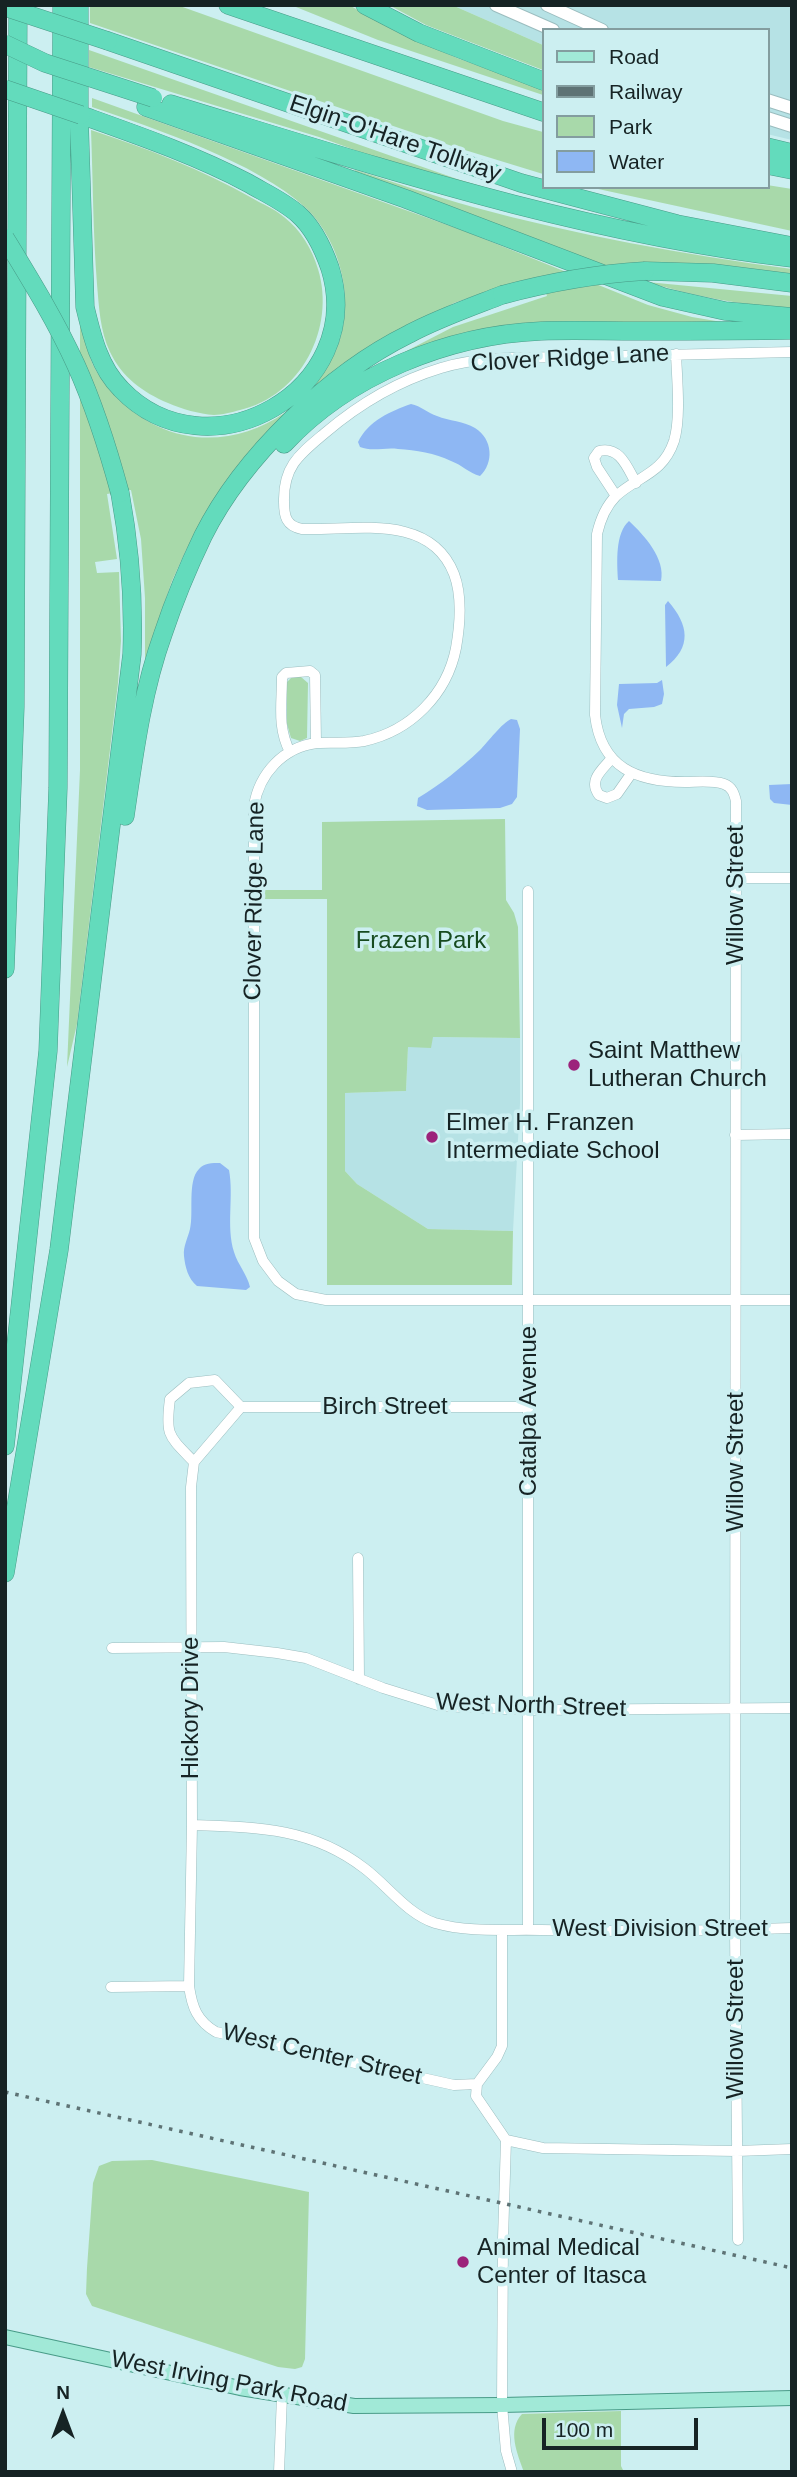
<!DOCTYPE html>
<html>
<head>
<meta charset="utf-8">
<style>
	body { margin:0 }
	#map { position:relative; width:797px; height:2477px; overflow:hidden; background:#cceff1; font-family:Arial,sans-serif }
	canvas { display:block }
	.frame { position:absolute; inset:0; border:7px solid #162324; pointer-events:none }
	.legend { position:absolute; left:542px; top:28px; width:228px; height:161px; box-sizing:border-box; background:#cceff1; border:2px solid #839d9f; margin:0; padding:9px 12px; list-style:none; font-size:21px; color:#162324 }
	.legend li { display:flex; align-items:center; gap:14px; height:35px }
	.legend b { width:35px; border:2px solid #839d9f }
	.north { position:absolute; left:28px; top:2379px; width:70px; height:70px; -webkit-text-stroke:5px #cceff1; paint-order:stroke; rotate:0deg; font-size:19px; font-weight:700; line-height:28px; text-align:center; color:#162324 }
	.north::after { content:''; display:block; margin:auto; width:24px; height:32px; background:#162324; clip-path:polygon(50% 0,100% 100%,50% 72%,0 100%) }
	.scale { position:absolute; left:542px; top:2418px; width:156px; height:32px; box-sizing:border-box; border:4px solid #162324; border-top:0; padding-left:9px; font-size:21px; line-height:24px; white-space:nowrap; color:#162324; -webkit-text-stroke:5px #cceff1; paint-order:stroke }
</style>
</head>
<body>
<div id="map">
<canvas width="797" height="2477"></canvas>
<div class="frame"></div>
<ul class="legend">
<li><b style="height:9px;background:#a1e9d7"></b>Road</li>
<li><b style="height:9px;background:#5e7375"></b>Railway</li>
<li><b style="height:19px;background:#a8d9aa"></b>Park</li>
<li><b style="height:19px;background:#8eb7f3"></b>Water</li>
</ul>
<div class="north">N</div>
<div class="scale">100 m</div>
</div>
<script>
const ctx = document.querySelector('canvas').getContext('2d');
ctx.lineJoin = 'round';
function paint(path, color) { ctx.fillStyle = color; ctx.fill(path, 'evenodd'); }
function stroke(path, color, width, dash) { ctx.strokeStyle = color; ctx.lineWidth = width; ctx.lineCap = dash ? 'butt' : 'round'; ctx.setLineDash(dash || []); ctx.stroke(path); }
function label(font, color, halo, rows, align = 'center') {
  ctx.font = font + ' Arial,sans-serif'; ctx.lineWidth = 7; ctx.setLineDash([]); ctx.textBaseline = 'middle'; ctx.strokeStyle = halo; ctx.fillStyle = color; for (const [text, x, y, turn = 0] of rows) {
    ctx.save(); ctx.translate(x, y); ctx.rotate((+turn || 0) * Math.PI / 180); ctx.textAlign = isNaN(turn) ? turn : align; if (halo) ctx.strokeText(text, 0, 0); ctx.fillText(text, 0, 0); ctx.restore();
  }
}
paint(new Path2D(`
	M452,5H792V140L767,134V30H543V45Z
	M432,1037L520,1038V1103L513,1231L428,1229L357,1184L345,1171V1093L406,1091L408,1047Z`), '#b6e2e5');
paint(new Path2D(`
	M90,5H177L503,121L543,132V174L455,147L90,23Z
	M291,5H349L397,32L457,58L543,89V95L378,40Z
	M389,5H452L543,45V70L426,25Z
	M89,50L457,179L569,212L426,176L319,137L89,67Z
	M92,98L467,232L648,305L692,317L722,322V324H553L391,359L453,327L547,296L540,278L491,290L454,303L361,354L209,511L186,550L172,581L145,659V598L141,539L131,490L107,494L117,559L95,562L97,573L119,572L121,641L118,683L77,1024L67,1067L80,770V319C84,334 87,351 93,365C107,392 130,413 157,426C226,459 307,418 336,350C356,304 342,243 306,208C256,162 156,129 92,107Z
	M91,130C146,148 201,169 252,198C262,204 275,209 284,217C301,230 312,249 318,269C336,328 301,396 240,410C232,412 222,415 214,415C199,414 182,409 168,403C142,392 122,377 110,352C100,331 99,307 97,284C93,233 93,182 91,130Z
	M355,170C394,182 433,196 473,207C577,235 684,255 792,269V275C728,266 671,259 606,266L354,175Z
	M767,185L792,189V231L589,187H767Z
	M647,282L792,296V308C742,306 694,296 647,282Z
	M293,676L301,677L308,683L307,738L300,741L291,738L287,724V682Z
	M505,819L506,900L514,913L518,927L520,1038L433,1037L431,1048L408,1047L406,1091L345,1093V1171L357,1184L428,1229L513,1231L512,1285H327V899H260V890H322V822Z
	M152,2160L309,2192L305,2359L302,2367L295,2369L278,2367L92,2306L86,2294L87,2268L93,2183L99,2166L112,2161Z
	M621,2411V2466L624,2472H524C517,2453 507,2430 522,2414Z`), '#a8d9aa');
paint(new Path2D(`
	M411,404C421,406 428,413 437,416C449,421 464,421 475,428C493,439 494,463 480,476C469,473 462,465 451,461C435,453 416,450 398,449C386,447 372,452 360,447L358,442C368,421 391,411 411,404Z
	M629,521C644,535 666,559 661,581L618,580C617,563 615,533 629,521Z
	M668,601C689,625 692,647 666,667L665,605Z
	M662,680L664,694L662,704L654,707L629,709L624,714L622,728L617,705L619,684L657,683Z
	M511,719L517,720L520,729L517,797L512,804L500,808L427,810L417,806L418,798C441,784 460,769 480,750C488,742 502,723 511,719Z
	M792,784V805L774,803L770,799L769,785Z
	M220,1163L229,1170C234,1197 226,1226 234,1252C238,1265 247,1274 250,1287L246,1290L197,1286C188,1279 185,1266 184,1256C183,1246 188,1238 190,1229C194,1213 187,1181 199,1169C204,1163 212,1163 220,1163Z`), '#8eb7f3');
const minor = new Path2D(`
	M792,352C721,353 650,355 579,357C534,358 484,355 441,368C398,381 359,404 325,433C300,454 283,466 284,502C284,516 286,526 302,529C353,531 430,512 454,574C462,595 460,625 456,648C447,694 411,731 364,741C348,744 333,742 317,743C283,747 259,774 254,806V1238L263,1261L278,1281L296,1294L326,1300H792
	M676,354C677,379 681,418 674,441C663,474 638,476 616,496C606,506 600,521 597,534L595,715C601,768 637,782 685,782C697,782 713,780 724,784C732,787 734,793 736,801L735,1930L738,2240
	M616,496L597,467L594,458L599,451C620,446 627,467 636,483
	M290,752C277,727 282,704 282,677L286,673L310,671L315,675L316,743
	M612,758C602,770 588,780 599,795L607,798L617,794L631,774
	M736,878H792
	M528,891V1930
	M735,1135L792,1134
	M194,1462C169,1436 165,1436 170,1399L189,1383L215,1380L241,1407
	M358,1558L359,1679
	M112,1648L224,1647L277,1653L306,1658L383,1688L441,1706L528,1710L792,1708
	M192,1825C255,1827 311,1827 364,1868C387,1885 407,1914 435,1923C470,1933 506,1929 541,1930C625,1932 708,1931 792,1928
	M502,1930V2046L497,2057L477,2084L476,2096L506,2140L503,2239L502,2405L506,2451L512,2472
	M111,1987L189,1986
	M477,2084L454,2085L216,2032C197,2021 192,2007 189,1986L192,1825L191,1487L194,1462L241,1407H529
	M506,2140L543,2148L737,2151L792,2149
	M279,2472L282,2396`);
const tertiary = new Path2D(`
	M496,5L553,30
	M547,5L602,30
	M767,100L792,108
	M767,118L792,126`);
const primary = new Path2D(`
	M5,2337L240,2388L354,2406L502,2405L792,2398`);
const motorway = new Path2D(`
	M79,5V116L85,307C92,336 99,367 121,389C208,480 368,390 330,268C323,248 314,228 298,214C283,201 265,193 248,183C195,155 137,135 81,115
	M228,5L543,112
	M365,5L419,33L543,81
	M108,41L521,183L677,224L792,246
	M171,104C376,166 578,233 792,258
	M146,107L406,199L663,297L725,311L792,317
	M767,147L792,153
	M767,165L792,170
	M645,271L713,273L792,283
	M284,444C348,375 448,335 541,331C573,330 605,331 637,331C689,331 740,331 792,330
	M125,816C134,755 142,692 163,634C174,601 188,567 203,536C243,456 330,373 409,334C439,318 471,307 502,295
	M5,969L15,707L18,5
	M5,1446L48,1051L58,788L62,5
	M5,1573L59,1250L132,654C134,599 130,547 120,493`);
stroke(minor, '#9bbdbf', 11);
stroke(tertiary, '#9bbdbf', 14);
stroke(primary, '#489b87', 16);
stroke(motorway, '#489b87', 19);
stroke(minor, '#fff', 10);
stroke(tertiary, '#fff', 12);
stroke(primary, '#a1e9d7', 14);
stroke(motorway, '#63dbbc', 18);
stroke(new Path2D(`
	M5,2092L792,2268`), '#5e7375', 3.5, [3.5, 7]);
const motorwayBridge = new Path2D(`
	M5,7L108,41
	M5,44L45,63L153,98
	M5,89L81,115
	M5,238C30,279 56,321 76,365C95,407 108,449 120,493
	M502,295C550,282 595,274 645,271`);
stroke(motorwayBridge, '#489b87', 19, []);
stroke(motorwayBridge, '#63dbbc', 18);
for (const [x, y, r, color] of [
	[574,1065,7,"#9c237b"],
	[432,1137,7,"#9c237b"],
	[463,2262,7,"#9c237b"]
]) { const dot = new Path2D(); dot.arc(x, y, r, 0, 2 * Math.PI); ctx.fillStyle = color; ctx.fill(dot); stroke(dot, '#cceff1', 2.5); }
label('24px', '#162324', '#cceff1', [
	["Elgin-O'Hare Tollway",395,139,19],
	["Clover Ridge Lane",570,359,-3],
	["Willow Street",736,895,-90],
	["Clover Ridge Lane",255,901,-89],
	["Birch Street",385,1407],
	["Catalpa Avenue",529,1411,-90],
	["Willow Street",736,1462,-90],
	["West North Street",531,1706,2],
	["Hickory Drive",191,1708,-90],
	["West Division Street",660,1929],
	["Willow Street",736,2029,-90],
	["West Center Street",322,2055,13],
	["West Irving Park Road",229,2382,11]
]);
label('24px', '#174b1f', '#cceff1', [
	["Frazen Park",421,941]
]);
label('24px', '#162324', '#cceff1', [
	["Saint Matthew",588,1051],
	["Lutheran Church",588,1079],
	["Elmer H. Franzen",446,1123],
	["Intermediate School",446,1151],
	["Animal Medical",477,2248],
	["Center of Itasca",477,2276]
], 'left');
</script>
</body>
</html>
